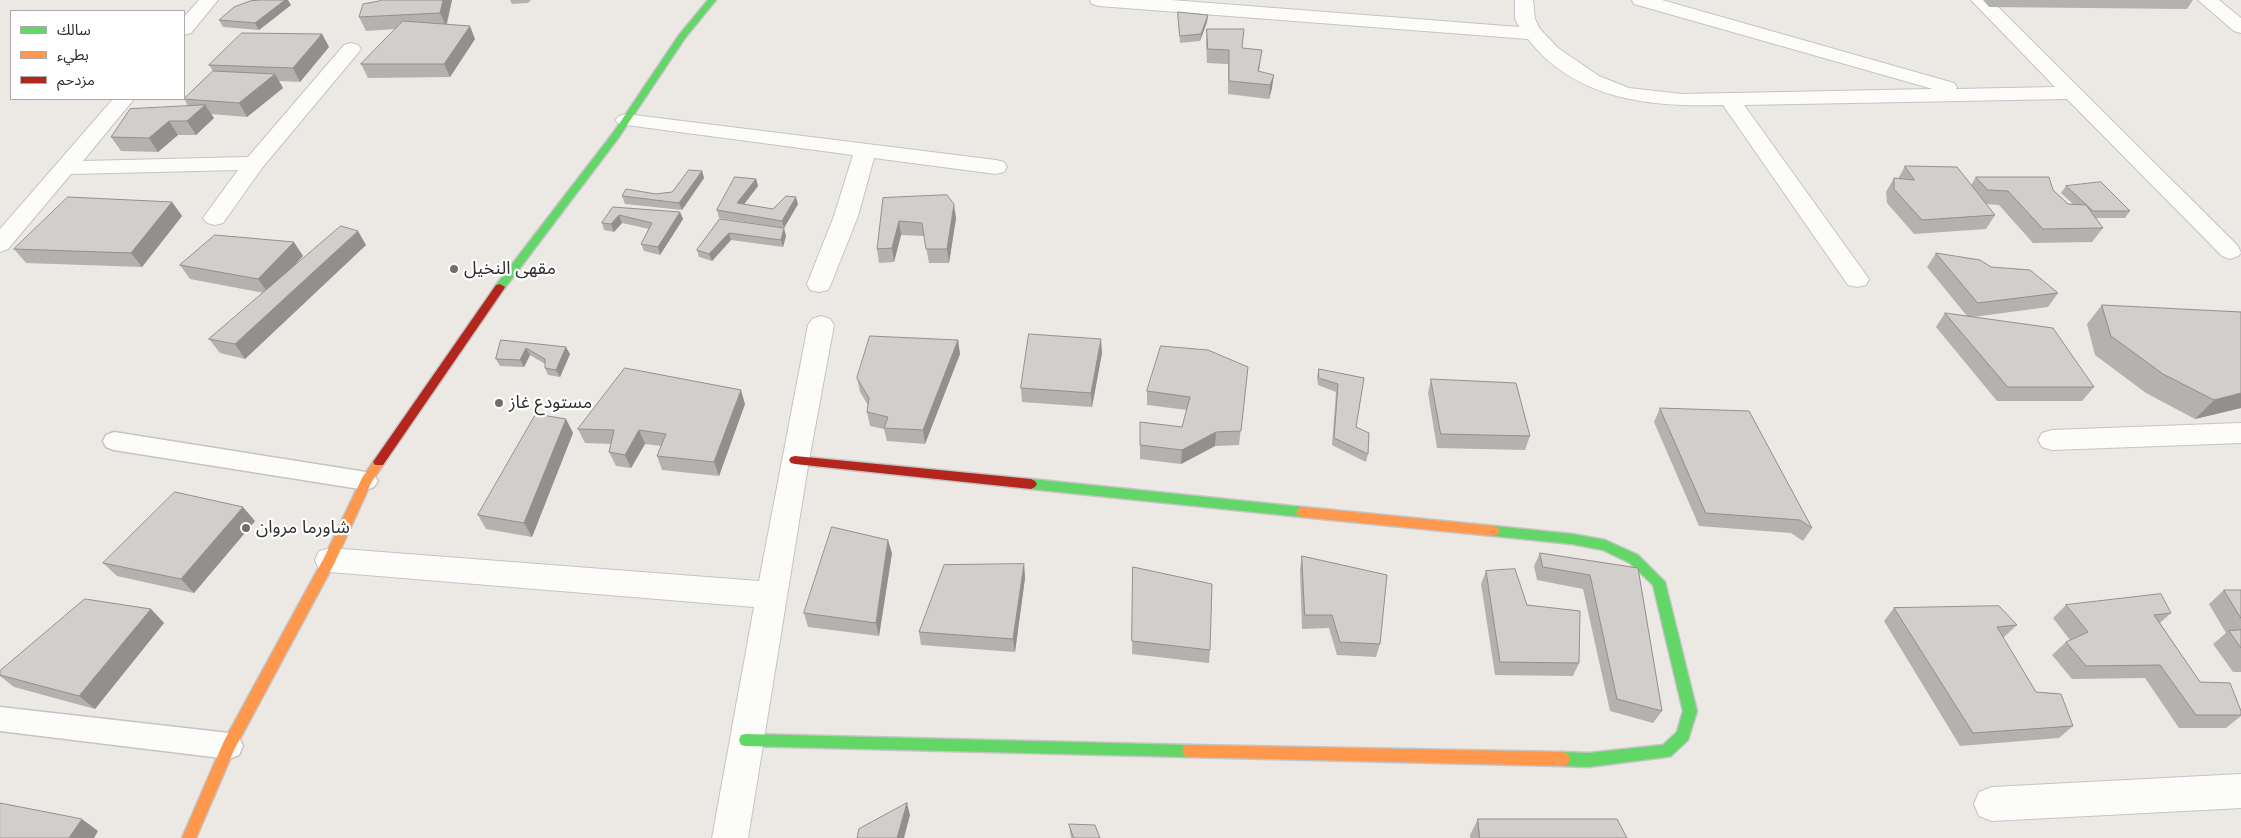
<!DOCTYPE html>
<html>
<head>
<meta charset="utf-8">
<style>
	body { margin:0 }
	#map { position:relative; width:2241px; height:838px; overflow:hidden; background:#ece8e4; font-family:"Open Sans","Noto Sans Arabic",sans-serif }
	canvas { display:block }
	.legend { position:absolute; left:10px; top:10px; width:175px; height:90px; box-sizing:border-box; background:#fff; border:1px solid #ababab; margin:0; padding:6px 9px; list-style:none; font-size:15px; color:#2e2e2e }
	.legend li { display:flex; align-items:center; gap:10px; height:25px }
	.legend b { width:25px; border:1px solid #ababab }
</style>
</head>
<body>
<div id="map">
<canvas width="2241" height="838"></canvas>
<ul class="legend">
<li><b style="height:6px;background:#63d668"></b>سالك</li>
<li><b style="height:6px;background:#ff974d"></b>بطيء</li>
<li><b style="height:6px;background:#b3261e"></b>مزدحم</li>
</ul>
</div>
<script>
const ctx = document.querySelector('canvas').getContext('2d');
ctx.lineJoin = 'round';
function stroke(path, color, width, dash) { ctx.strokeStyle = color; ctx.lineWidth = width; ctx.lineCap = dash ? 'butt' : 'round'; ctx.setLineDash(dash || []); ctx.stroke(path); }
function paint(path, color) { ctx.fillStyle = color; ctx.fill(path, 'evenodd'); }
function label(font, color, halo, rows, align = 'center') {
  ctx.font = font + ' "Open Sans","Noto Sans Arabic",sans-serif'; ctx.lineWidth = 4.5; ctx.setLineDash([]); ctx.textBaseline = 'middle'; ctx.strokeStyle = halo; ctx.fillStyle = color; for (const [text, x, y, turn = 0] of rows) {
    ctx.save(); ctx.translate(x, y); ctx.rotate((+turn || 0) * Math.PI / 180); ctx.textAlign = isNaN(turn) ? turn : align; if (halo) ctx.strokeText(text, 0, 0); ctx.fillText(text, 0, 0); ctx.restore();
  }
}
const lane = new Path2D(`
	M114,432L366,472L374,475L378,481L374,487L366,490L114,450L106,447L103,441L106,435Z
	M0,707L229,733L239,737L243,746L239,755L229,759L0,731Z`);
const street = new Path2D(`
	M199,0H218L191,33L184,35V17Z
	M1090,0H1171L1519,27L1515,19V0H1533L1535,19L1540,29L1558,48L1599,76L1629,88L1682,94L1933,89L1634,4L1632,0H1662L1954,83L1957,87L1956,89L2055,87L1971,0H1991L2238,246L2241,253L2238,256L2230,259L2222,256L2067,99L1744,105L1869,279L1866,285L1857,287L1848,285L1723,105C1652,107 1576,101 1528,39L1099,6L1092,4Z
	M2198,0H2219L2241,18V33L2234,31Z
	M351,43L358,45L361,49L358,53L262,168L223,223L215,225L207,223L203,218L238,170L71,174L8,249L0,252V229L113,99H134L83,161L248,157L344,45Z
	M626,114L996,160L1004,162L1007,167L1004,172L996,174L874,158L858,216L831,284L828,290L819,292L810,290L807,284L834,216L853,155L619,124L615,120L619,116Z
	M821,316L830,319L834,325L809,460L748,838H712L754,607L330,572L319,569L315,560L319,551L330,548L759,581L808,325L812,319Z
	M2241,423V443L2052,450L2042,447L2038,440L2042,433L2052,430Z
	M2241,774V808L1992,821L1979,816L1974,804L1979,792L1992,787Z`);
const fast = new Path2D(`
	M708,0H716L685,38L619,137L504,289H496L495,287L496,285L613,133L679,35Z
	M1031,479L1302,507L1306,509L1308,512L1306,515L1302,517L1031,489L1027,487L1025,484L1027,481Z
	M1494,526L1572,534L1605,540L1638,555L1665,582L1697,711L1688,740L1671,756L1666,757L1588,767L1563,766L1558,764L1556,759L1558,754L1563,752L1588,753L1663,745L1677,732L1683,711L1653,585L1630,563L1603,550L1572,544L1494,536L1490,534L1488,531L1490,528Z
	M746,734L1189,745L1194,746L1196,751L1194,756L1189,757L746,746L741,745L739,740L741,735Z`);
const slow = new Path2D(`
	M379,458L383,459L385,462L371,483L334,564L234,750L196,838H182L224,741L324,558L362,478L375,459Z
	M1302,507L1494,526L1498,528L1500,531L1498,534L1494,536L1302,517L1298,515L1296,512L1298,509Z
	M1189,745L1563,752L1568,754L1570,759L1568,764L1563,766L1189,757L1184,756L1182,751L1184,746Z`);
const jam = new Path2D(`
	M500,284L505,287L504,289L383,465H375L373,462L375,459L496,285Z
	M795,456L1031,479L1035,481L1037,484L1035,487L1031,489L795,464L791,463L789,460L791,457Z`);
stroke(lane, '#c5c4c5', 3);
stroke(street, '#c5c4c5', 2);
stroke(fast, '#c5c4c5', 3);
stroke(slow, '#c5c4c5', 3);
stroke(jam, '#c5c4c5', 3);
paint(lane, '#fcfcfb');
paint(street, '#fcfcfb');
paint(fast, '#63d668');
paint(slow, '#ff974d');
paint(jam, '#b3261e');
paint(new Path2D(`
	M452,0L447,24L475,39L450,77L368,78L361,64L396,29L366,31L359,17Z
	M510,0H531L528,3L512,4Z
	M1983,0H2193L2187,9L1989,7Z
	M291,5L259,30L223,27L219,20Z
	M1178,12L1208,15L1207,22L1200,41L1180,43Z
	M1207,29L1242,48L1262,50L1259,72L1272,88L1269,99L1228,94V64L1207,63L1206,43Z
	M322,34L329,47L300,82L279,81L283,88L247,117L211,114L214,118L196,135H178L158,152L121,151L111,137L188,106L184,99L213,71L209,65Z
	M1905,166L1971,185L1976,177L2053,190L2068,204H2073L2061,193L2066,186L2130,211L2125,218H2096L2103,228L2092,242L2033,243L1999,205L1986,204L1995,215L1986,229L1914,234L1887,203L1886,192L1894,178L1898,179Z
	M702,171L704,178L682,210L625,204L622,196L656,194L672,192Z
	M756,179L758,186L744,204L773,209L798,204L784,228L719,218L717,210Z
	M883,198L956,218L949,263H929L924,236L901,235L894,262L879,263L877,249Z
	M172,202L182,216L142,267L26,263L14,249Z
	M613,207L680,212L683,219L660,255L644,251L641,244L649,229L622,223L614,232L604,230L602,223Z
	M720,219L786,236L783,247L731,240L712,261L699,257L697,250Z
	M366,245L245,359L220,353L209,339L264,293L190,279L180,265L303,256L289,270Z
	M1936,253L1991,267L2058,293L2048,307L1973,317L2094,387L2082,401H1997L1936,327L1945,313L1967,316L1927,267Z
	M2102,305L2241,408L2195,419L2146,393L2095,355L2087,324Z
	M501,340L570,354L560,377L548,375L545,368V364L530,355L524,367L500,366L496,359Z
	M958,340L960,354L925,444L887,441L884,429L870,426L867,412L868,405L860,392L857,378Z
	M1102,353L1092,407L1022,402L1021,388Z
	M1248,367L1239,445L1215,446L1181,464L1140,459V422L1182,427L1187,410L1147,405V391Z
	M1319,369L1364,378L1356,427L1368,454L1366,462L1332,445L1336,392L1318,385L1317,376Z
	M1431,379L1530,436L1525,450L1437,448L1428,393Z
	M745,404L719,476L662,470L657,456L661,446L645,444L631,468L616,466L609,452L611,444L585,443L578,429Z
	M1660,408L1812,528L1803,541L1791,533L1699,526L1654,422Z
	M566,419L573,433L532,537L486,529L478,515Z
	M255,521L194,593L117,576L103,563Z
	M892,553L879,636L808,627L804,613Z
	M1540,553L1638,568L1662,711L1653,723L1610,711L1583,589L1537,580L1534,566Z
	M1302,556L1380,644L1376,657L1337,655L1329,628L1302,629L1300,569Z
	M1024,564L1025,578L1015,652L921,645L919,632Z
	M1133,567L1210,650L1209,663L1132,654Z
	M1486,571L1527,605L1579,663L1573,676L1495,675L1481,584Z
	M2224,590H2241V672H2233L2213,644L2226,633L2209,604Z
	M2066,605L2171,613L2160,623L2200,682L2241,711V716L2226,728H2179L2145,678L2072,679L2052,655L2066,642L2070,640L2053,618Z
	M1894,608L2017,625L2003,638L2036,692L2073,726L2059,738L1960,746L1884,621Z
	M151,609L164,623L95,709L14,687L0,676V671Z
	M1478,819L1627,838H1470V835Z
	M1069,824L1100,838H1071Z`), '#b4b1af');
paint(new Path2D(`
	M285,0H288L291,5L259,30L255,23Z
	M443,0H452L446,26L440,13Z
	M1208,15L1207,22L1200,41L1201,34Z
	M470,26L475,39L450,77L444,64Z
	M322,34L329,47L300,82L293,68Z
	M275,74L283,88L247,117L239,103Z
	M1274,75L1272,88L1269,99L1270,85Z
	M205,105L214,118L196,135L187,121Z
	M169,121L178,135L158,152L149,138Z
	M702,171L704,178L682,210L679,203Z
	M756,179L758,186L739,211L737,203Z
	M796,197L798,204L784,228L782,221Z
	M172,202L182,216L142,267L131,253Z
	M954,204L956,218L949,263L947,249Z
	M680,212L683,219L660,255L658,247Z
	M619,215L622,223L614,232L611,224Z
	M899,221L901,235L894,262L892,248Z
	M784,228L786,236L783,247L781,240Z
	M358,231L366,245L245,359L235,344Z
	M729,233L731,240L712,261L709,254Z
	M294,242L303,256L268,293L258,279Z
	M1101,339L1102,353L1092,407L1091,393Z
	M958,340L960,354L925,444L923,430Z
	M566,347L570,354L560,377L556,370Z
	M526,348L530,355L524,367L520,360Z
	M741,390L745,404L719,476L714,462Z
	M2241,393V408L2195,419L2214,400Z
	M566,419L573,433L532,537L524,523Z
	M639,430L645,444L631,468L625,455Z
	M1216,432L1215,446L1181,464L1182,450Z
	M243,507L255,521L194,593L181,579Z
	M888,540L892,553L879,636L876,623Z
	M1024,564L1025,578L1015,652L1013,639Z
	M151,609L164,623L95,709L79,696Z
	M907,803L910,815L904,838H897Z
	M82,819L98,831L94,838H69Z`), '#92908e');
const building = new Path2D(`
	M261,0H285L255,23L219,20L234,7L250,1Z
	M380,0H443L440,13L359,17L363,4L379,1Z
	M1178,12L1208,15L1201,34L1180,36Z
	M403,21L470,26L444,64H361Z
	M1207,29H1244L1242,48L1262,50L1258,71L1274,75L1270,85L1229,81V50L1208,49Z
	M242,33L322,34L293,68L209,65Z
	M213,71L275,74L239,103L184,99Z
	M205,105L187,121H169L149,138L111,137L130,109Z
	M1905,166L1957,167L1995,215L1922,220L1894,189V178L1914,180Z
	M689,170L702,171L679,203L622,196L626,189L656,194L672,192Z
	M735,177L756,179L737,203L773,209L786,196L796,197L782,221L717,210Z
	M1976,177H2049L2053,190L2068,204L2086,205L2103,228L2043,229L2008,191L1988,190Z
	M2101,182L2130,211H2093L2066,186Z
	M947,195L954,204L947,249H926L922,223L899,221L892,248L877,249L883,198Z
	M68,197L172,202L131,253L14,249Z
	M613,207L680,212L658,247L641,244L652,223L619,215L611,224L602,223Z
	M720,219L784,228L781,240L729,233L709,254L697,250Z
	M341,226L358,231L235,344L209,339Z
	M215,235L294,242L258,279L180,265Z
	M1936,253L1980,260L1991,267L2030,270L2058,293L1978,303Z
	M2102,305L2241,312V393L2214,400L2163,374L2111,336Z
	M1945,313L2053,328L2094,387H2008Z
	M1029,334L1101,339L1091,393L1021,388Z
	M870,336L958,340L923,430L884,428L888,417L867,412L869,398L857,378Z
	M501,340L566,347L556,370L545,368V359L526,348L520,360L496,359Z
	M1161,346L1208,350L1248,367L1241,431L1216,432L1182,450L1140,445V422L1182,427L1190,397L1147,391Z
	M625,368L741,390L714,462L657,456L666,434L639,430L625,455L609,452L614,430L578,429Z
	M1319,369L1364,378L1356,427L1369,433L1368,454L1334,438L1338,384L1319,378Z
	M1431,379L1516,383L1530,436L1441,434Z
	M1660,408L1749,411L1812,528L1800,520L1706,513Z
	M536,414L566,419L524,523L478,515Z
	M175,492L243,507L181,579L103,563Z
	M832,527L888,540L876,623L804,613Z
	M1540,553L1638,568L1662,711L1617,699L1590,575L1543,567Z
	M1302,556L1387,575L1380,644L1340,642L1332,615H1305Z
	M1024,564L1013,639L919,632L944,565Z
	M1133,567L1212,584L1210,650L1132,641Z
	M1515,569L1527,605L1580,611L1579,663L1500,662L1486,571Z
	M2224,590H2241V618Z
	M2161,594L2171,613L2154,615L2200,682L2230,683L2241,711V715H2196L2160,665L2086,666L2066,642L2088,632L2066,605Z
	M85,599L151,609L79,696L0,675V671Z
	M1999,606L2017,625L1997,627L2036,692L2061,694L2073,726L1973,733L1894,608Z
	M2241,630V648L2229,631Z
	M0,803L82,819L69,838H0Z
	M907,803L897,838H857L859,829Z
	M1478,819H1617L1627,838H1480Z
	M1069,824L1095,825L1100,838H1074Z`);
paint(building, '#d1cecb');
stroke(building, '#92908e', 1);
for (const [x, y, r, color] of [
	[454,269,5,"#706f6e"],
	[499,403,5,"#706f6e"],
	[246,528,5,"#706f6e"]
]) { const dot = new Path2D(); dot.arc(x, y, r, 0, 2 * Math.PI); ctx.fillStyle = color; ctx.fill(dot); stroke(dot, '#fff', 2); }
label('18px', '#2e2e2e', '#fff', [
	["مقهى النخيل",464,269],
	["مستودع غاز",509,403],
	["شاورما مروان",256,528]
], 'left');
</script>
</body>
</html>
